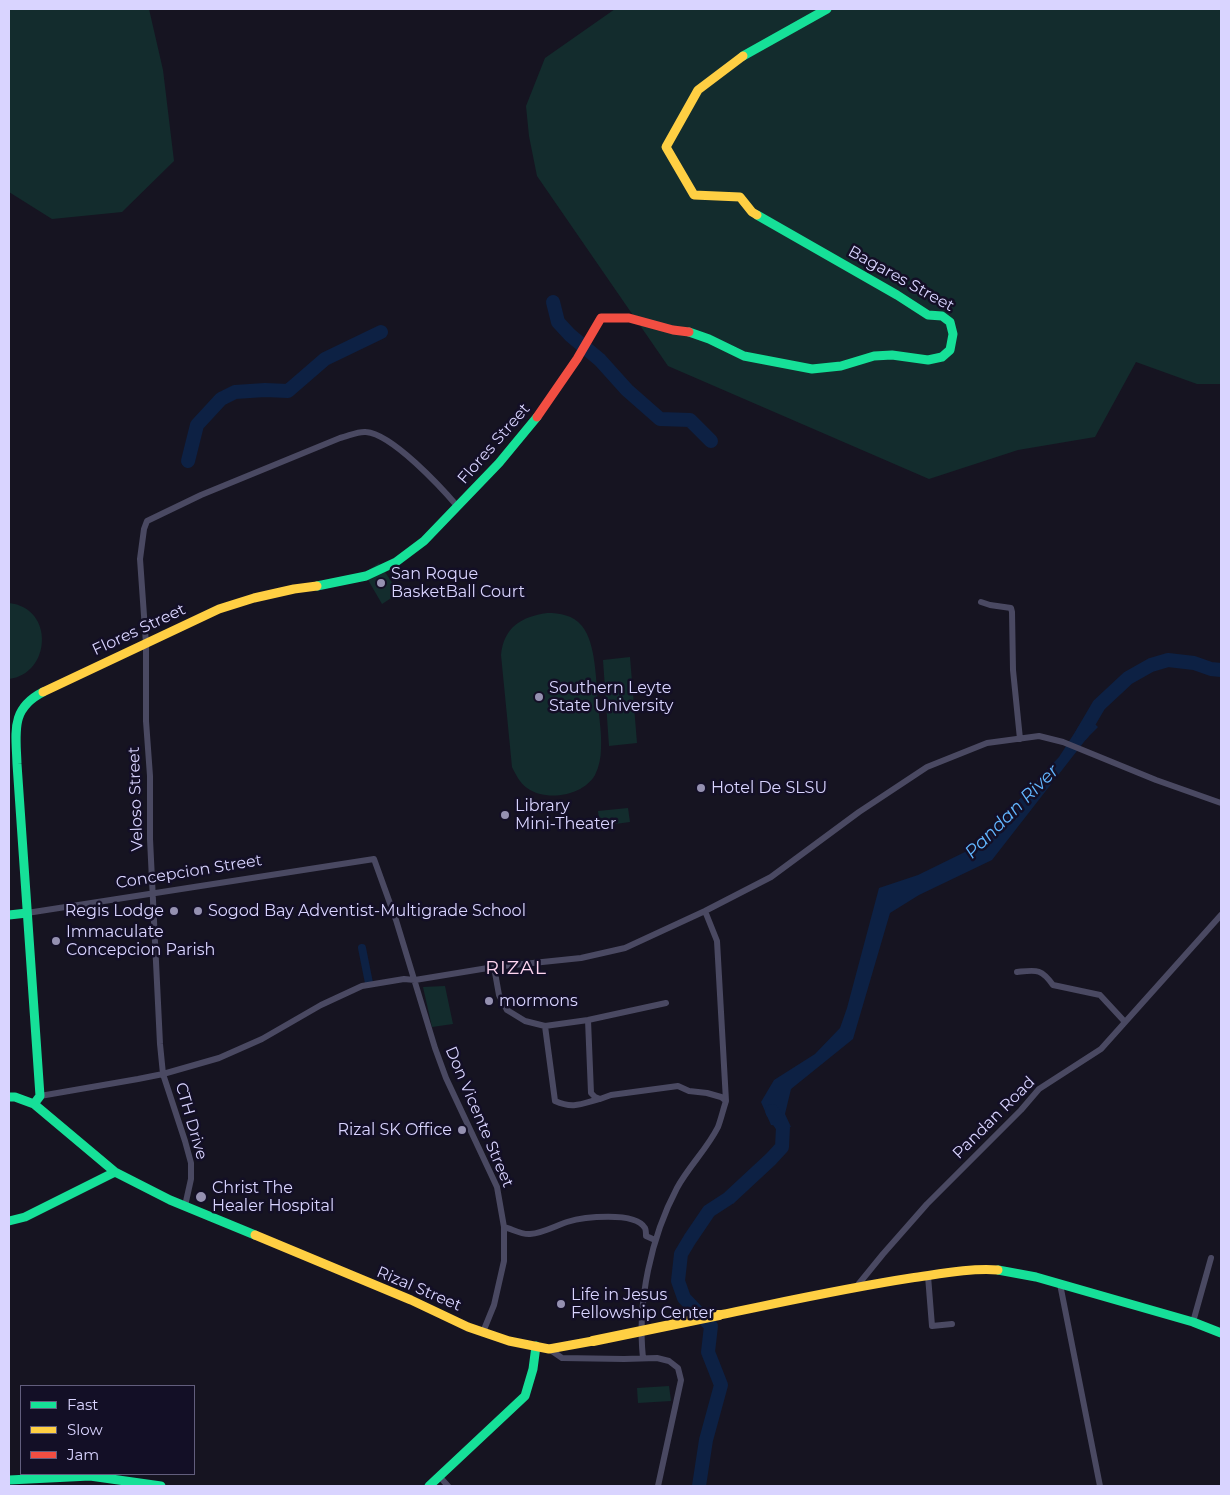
<!DOCTYPE html>
<html>
<head>
<meta charset="utf-8">
<style>
	body { margin:0 }
	#map { position:relative; width:1230px; height:1495px; overflow:hidden; background:#161421; font-family:Montserrat,sans-serif }
	canvas { display:block }
	.frame { position:absolute; inset:0; border:10px solid #d9d4ff; pointer-events:none }
	.legend { position:absolute; left:20px; top:1385px; width:175px; height:90px; box-sizing:border-box; background:#130f26; border:1px solid #625e7d; margin:0; padding:6px 9px; list-style:none; font-size:15px; color:#d9d4ff }
	.legend li { display:flex; align-items:center; gap:10px; height:25px }
	.legend b { width:25px; border:1px solid #625e7d }
</style>
</head>
<body>
<div id="map">
<canvas width="1230" height="1495"></canvas>
<div class="frame"></div>
<ul class="legend">
<li><b style="height:6px;background:#16e098"></b>Fast</li>
<li><b style="height:6px;background:#ffcf43"></b>Slow</li>
<li><b style="height:6px;background:#f24e42"></b>Jam</li>
</ul>
</div>
<script>
const ctx = document.querySelector('canvas').getContext('2d');
ctx.lineJoin = 'round';
function paint(path, color) { ctx.fillStyle = color; ctx.fill(path, 'evenodd'); }
function stroke(path, color, width, dash) { ctx.strokeStyle = color; ctx.lineWidth = width; ctx.lineCap = dash ? 'butt' : 'round'; ctx.setLineDash(dash || []); ctx.stroke(path); }
function label(font, color, halo, rows, align = 'center') {
  ctx.font = font + ' Montserrat,sans-serif'; ctx.lineWidth = 5; ctx.setLineDash([]); ctx.textBaseline = 'middle'; ctx.strokeStyle = halo; ctx.fillStyle = color; for (const [text, x, y, turn = 0] of rows) {
    ctx.save(); ctx.translate(x, y); ctx.rotate((+turn || 0) * Math.PI / 180); ctx.textAlign = isNaN(turn) ? turn : align; if (halo) ctx.strokeText(text, 0, 0); ctx.fillText(text, 0, 0); ctx.restore();
  }
}
paint(new Path2D(`
	M9,9H149L163,70L174,161L122,212L52,219L9,192Z
	M615,9H1221V384H1197L1136,362L1095,437L1018,450L929,479L668,366L537,176L529,136L526,106L545,58Z
	M379,563L399,593L382,604L364,573Z
	M9,603C55,608 51,674 9,679Z
	M547,613C560,613 573,615 582,626C596,643 596,681 598,703C599,718 602,734 601,749C601,757 599,767 595,775C583,796 546,802 527,788C520,783 516,775 512,767L501,655C504,627 521,617 547,613Z
	M630,657L637,743L609,746L603,660Z
	M628,808L630,822L600,826L598,811Z
	M445,986L453,1024L432,1027L423,987Z
	M669,1386L671,1401L638,1403L637,1388Z`), '#132c2d');
paint(new Path2D(`
	M1086,715L1098,727L1087,738L992,860L919,895L890,913L853,1039L791,1089L785,1114L791,1127L771,1125L761,1102L774,1080L815,1054L840,1028L847,1008L879,888L918,875L969,850L1013,806L1059,757Z`), '#0d2144');
stroke(new Path2D(`
	M362,948L369,983`), '#0d2144', 8);
stroke(new Path2D(`
	M553,302L558,322L570,335L600,360L627,390L660,419L690,420L711,441
	M188,461L197,425L221,399L235,392L265,390L288,391L325,359L381,332
	M1082,734L1099,705L1128,678L1151,665L1168,660L1194,663L1211,669L1221,670
	M699,1486L706,1440L721,1385L708,1352L711,1326L684,1298L678,1281L681,1254L690,1239L709,1211L729,1198L771,1159L782,1147L783,1127L772,1111`), '#0d2144', 14);
stroke(new Path2D(`
	M981,602L990,605L1011,608L1012,612L1013,670L1020,739
	M705,911L717,941L726,1101
	M27,913L374,859L396,920L435,1048L446,1078L497,1187L504,1227V1261L494,1305L483,1332
	M494,967L499,995L507,1010L525,1021L545,1026L588,1020L666,1003
	M1017,972C1036,970 1041,968 1053,985L1100,995L1125,1022
	M588,1020L591,1093L595,1097L600,1099L611,1095L678,1086L689,1091L707,1093L721,1097L726,1101C723,1110 721,1119 718,1127C707,1149 689,1166 677,1188C651,1237 637,1302 643,1358
	M545,1026L555,1101C573,1109 581,1104 599,1099
	M40,1096L138,1079L163,1074L219,1058L262,1039L321,1005L362,986L404,979L415,980L494,967L581,958L625,948L705,911L771,877L859,812L927,767L987,743L1039,736L1063,742L1156,780L1221,803
	M185,1206L191,1179V1163L185,1141L163,1074L160,1044L150,839V776L146,721V644L140,559L144,529L147,521L201,495L340,438C349,436 358,431 366,432C392,434 441,487 458,507
	M504,1227C512,1229 522,1235 530,1234C543,1233 555,1226 567,1222C583,1217 635,1211 645,1228C646,1230 646,1233 646,1236L655,1240
	M928,1276L932,1326L952,1324
	M1060,1284L1100,1486
	M857,1286L883,1254L927,1204L1021,1110L1039,1089L1101,1049L1221,915
	M1193,1322L1211,1258
	M549,1349L562,1358L624,1359L657,1358L669,1361L678,1368L681,1380L658,1486
	M439,1476L448,1486`), '#4a4962', 6);
stroke(new Path2D(`
	M743,56L827,9
	M689,332L709,339L744,356L812,369L841,366L874,356L892,355L928,360L942,357L950,350L953,334L950,322L942,316L928,315L897,295L757,215
	M317,586L366,576L396,562L424,541L499,463L537,417
	M9,915L27,913
	M9,1097H15L34,1104L115,1172L170,1200L255,1235
	M34,1104L40,1096L17,764C16,732 10,709 43,692
	M9,1221L25,1217L115,1172
	M998,1270L1036,1277L1193,1322L1221,1333
	M9,1480L90,1476L161,1486
	M429,1486L525,1396L533,1369L536,1346`), '#16e098', 9);
stroke(new Path2D(`
	M743,56L698,90L666,147L694,195L740,197L752,212L757,215
	M43,692L219,609L254,598L294,589L317,586
	M255,1235L411,1300L468,1327L509,1341L549,1349L593,1341
	M719,1315C783,1302 846,1288 911,1278C940,1274 969,1268 998,1270`), '#ffcf43', 9);
stroke(new Path2D(`
	M537,417L577,359L601,318H629L673,330L689,332`), '#f24e42', 9);
stroke(new Path2D(`
	M593,1341L719,1315`), '#ffcf43', 10);
for (const [x, y, r, color] of [
	[381,583,5,"#9591b1"],
	[539,697,5,"#9591b1"],
	[701,788,5,"#9591b1"],
	[505,815,5,"#9591b1"],
	[174,911,5,"#9591b1"],
	[198,911,5,"#9591b1"],
	[56,941,5,"#9591b1"],
	[489,1001,5,"#9591b1"],
	[462,1130,5,"#9591b1"],
	[201,1197,6,"#9591b1"],
	[561,1304,5,"#9591b1"]
]) { const dot = new Path2D(); dot.arc(x, y, r, 0, 2 * Math.PI); ctx.fillStyle = color; ctx.fill(dot); stroke(dot, '#130f26', 2); }
label('16px', '#d9d4ff', '#130f26', [
	["Bagares Street",901,279,29],
	["Flores Street",494,444,-49],
	["Flores Street",139,630,-25],
	["Veloso Street",136,799,-92],
	["Concepcion Street",189,872,-9],
	["Don Vicente Street",479,1117,67],
	["Pandan Road",994,1118,-45],
	["CTH Drive",191,1121,74],
	["Rizal Street",419,1289,23]
]);
label('16px', '#d9d4ff', '#130f26', [
	["San Roque",391,574],
	["BasketBall Court",391,592],
	["Southern Leyte",549,688],
	["State University",549,706],
	["Hotel De SLSU",711,788],
	["Library",515,806],
	["Mini-Theater",515,824],
	["Regis Lodge",164,911,"right"],
	["Sogod Bay Adventist-Multigrade School",208,911],
	["Immaculate",66,932],
	["Concepcion Parish",66,950],
	["mormons",499,1001],
	["Rizal SK Office",452,1130,"right"],
	["Christ The",212,1188],
	["Healer Hospital",212,1206],
	["Life in Jesus",571,1295],
	["Fellowship Center",571,1313]
], 'left');
label('italic 18px', '#62b6ff', '#130f26', [
	["Pandan River",1012,812,-45]
]);
ctx.letterSpacing = '1px';
label('19px', '#ffd6f0', '#130f26', [
	["RIZAL",516,968]
]);
ctx.letterSpacing = '0px';
</script>
</body>
</html>
